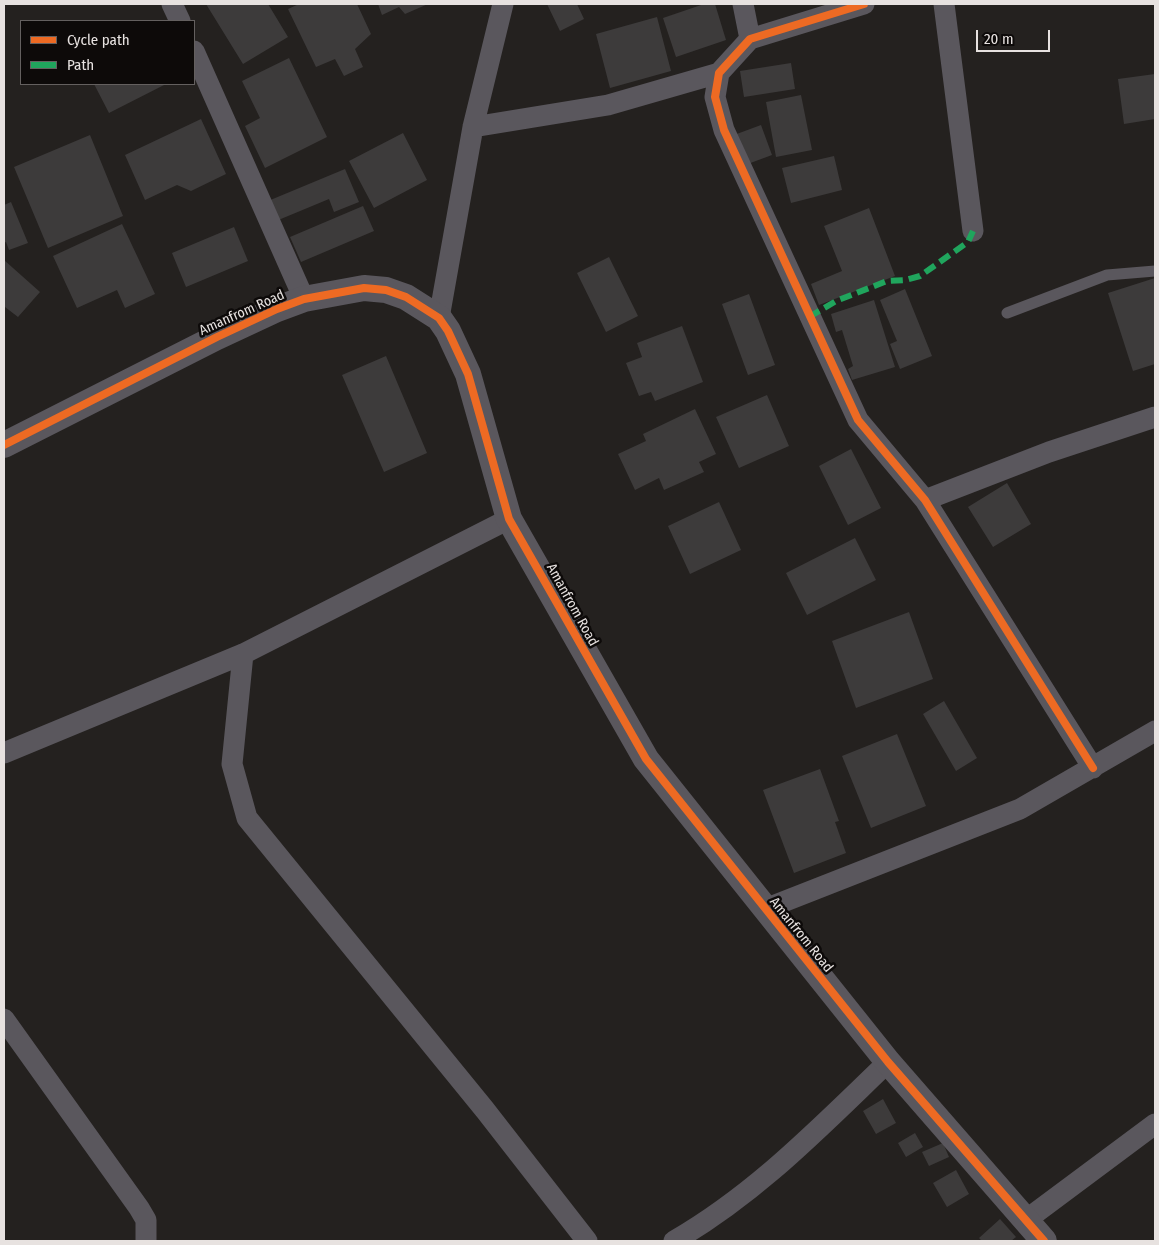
<!DOCTYPE html>
<html>
<head>
<meta charset="utf-8">
<style>
	body { margin:0 }
	#map { position:relative; width:1159px; height:1245px; overflow:hidden; background:#24211f; font-family:"Fira Sans Condensed",sans-serif }
	canvas { display:block }
	.frame { position:absolute; inset:0; border:5px solid #e7e2e0; pointer-events:none }
	.legend { position:absolute; left:20px; top:20px; width:175px; height:65px; box-sizing:border-box; background:#0d0a09; border:1px solid #64605f; margin:0; padding:6px 9px; list-style:none; font-size:15px; color:#e7e2e0 }
	.legend li { display:flex; align-items:center; gap:10px; height:25px }
	.legend b { width:25px; border:1px solid #64605f }
	.scale { position:absolute; left:976px; top:30px; width:74px; height:22px; box-sizing:border-box; border:2px solid #e7e2e0; border-top:0; padding-left:6px; font-size:15px; line-height:18px; white-space:nowrap; color:#e7e2e0; -webkit-text-stroke:4px #0d0a09; paint-order:stroke }
</style>
</head>
<body>
<div id="map">
<canvas width="1159" height="1245"></canvas>
<div class="frame"></div>
<ul class="legend">
<li><b style="height:6px;background:#ed6a23"></b>Cycle path</li>
<li><b style="height:6px;background:#20a55d"></b>Path</li>
</ul>
<div class="scale">20 m</div>
</div>
<script>
const ctx = document.querySelector('canvas').getContext('2d');
ctx.lineJoin = 'round';
function paint(path, color) { ctx.fillStyle = color; ctx.fill(path, 'evenodd'); }
function stroke(path, color, width, dash) { ctx.strokeStyle = color; ctx.lineWidth = width; ctx.lineCap = dash ? 'butt' : 'round'; ctx.setLineDash(dash || []); ctx.stroke(path); }
function label(font, color, halo, rows, align = 'center') {
  ctx.font = font + ' "Fira Sans Condensed",sans-serif'; ctx.lineWidth = 5; ctx.setLineDash([]); ctx.textBaseline = 'middle'; ctx.strokeStyle = halo; ctx.fillStyle = color; for (const [text, x, y, turn = 0] of rows) {
    ctx.save(); ctx.translate(x, y); ctx.rotate((+turn || 0) * Math.PI / 180); ctx.textAlign = isNaN(turn) ? turn : align; if (halo) ctx.strokeText(text, 0, 0); ctx.fillText(text, 0, 0); ctx.restore();
  }
}
paint(new Path2D(`
	M206,4H268L288,37L243,64Z
	M299,4H357L371,34L355,49L363,67L344,76L335,59L316,67L288,9Z
	M378,4H428L405,14L399,7L382,15Z
	M547,4H577L584,19L560,31Z
	M704,4H715L726,40L676,57L663,18Z
	M657,17L671,71L610,88L596,34Z
	M289,58L327,137L265,168L245,126L260,118L242,81Z
	M791,63L795,89L744,97L740,71Z
	M1155,74V119L1124,124L1118,79Z
	M94,84H166L109,113Z
	M801,95L812,150L776,157L766,102Z
	M201,119L226,174L191,191L177,185L145,200L125,155Z
	M761,125L772,155L745,165L734,135Z
	M403,133L427,180L374,208L349,161Z
	M90,135L123,216L48,248L14,167Z
	M834,156L842,190L791,203L782,168Z
	M345,169L359,202L334,212L329,199L276,221L268,201Z
	M11,202L28,243L9,250L6,242L4,243V205Z
	M363,206L374,231L301,262L290,237Z
	M869,208L895,276L819,305L811,284L842,271L824,226Z
	M122,224L155,294L125,308L117,290L77,308L53,256Z
	M234,227L248,261L186,287L172,253Z
	M609,257L638,316L606,332L577,273Z
	M4,260L40,292L18,317L5,307L4,309Z
	M1155,278V364L1133,371L1108,293Z
	M905,289L932,356L900,369L890,344L897,341L880,300Z
	M749,294L775,365L748,375L722,304Z
	M874,300L895,367L852,380L848,369L853,366L842,330L836,332L831,314Z
	M682,326L703,382L655,401L651,392L639,396L626,363L642,357L637,343Z
	M386,356L427,453L384,472L342,375Z
	M767,395L789,446L739,468L716,417Z
	M695,409L716,454L699,462L704,472L664,490L659,478L635,490L618,454L646,441L643,434Z
	M851,449L881,508L848,525L819,466Z
	M1007,483L1031,524L993,547L968,507Z
	M719,502L741,550L690,574L668,526Z
	M855,538L876,580L807,615L786,573Z
	M909,612L933,679L856,708L832,641Z
	M944,701L977,758L956,771L923,714Z
	M897,734L926,806L871,828L842,756Z
	M820,769L839,821L835,822L846,853L794,873L763,790Z
	M883,1099L896,1123L876,1134L863,1111Z
	M915,1133L923,1147L906,1157L898,1143Z
	M943,1143L949,1157L929,1166L922,1152Z
	M956,1170L969,1194L947,1207L933,1183Z
	M1000,1219L1016,1237L1011,1241H982L979,1238Z`), '#3d3b3b');
stroke(new Path2D(`
	M1007,313L1107,275L1155,271`), '#5a575d', 11);
stroke(new Path2D(`
	M172,4L180,21
	M743,4L750,39
	M864,4L750,39L719,73L715,97L724,130L858,420L925,500L1093,768
	M944,4L973,231
	M194,51L304,299
	M473,127L608,105L719,73
	M439,318L473,127L503,4
	M925,500L1049,452L1155,417
	M243,654L232,764L247,818L485,1110L587,1241
	M4,753L243,654L509,519
	M765,909L1020,809L1155,731
	M4,1019L139,1208L146,1220V1241
	M1026,1220L1155,1124
	M674,1241C757,1193 819,1128 888,1062`), '#5a575d', 21);
stroke(new Path2D(`
	M4,445L217,337L277,309L304,299L364,288L386,290L406,297L439,318L448,331L468,374L509,519L646,759L888,1062L1044,1241`), '#5a575d', 26);
stroke(new Path2D(`
	M809,317L836,301L887,281L906,280L920,276L968,242L973,231`), '#20a55d', 6, [12, 6]);
stroke(new Path2D(`
	M864,4L750,39L719,73L715,97L724,130L858,420L925,500L1093,768
	M4,445L217,337L277,309L304,299L364,288L386,290L406,297L439,318L448,331L468,374L509,519L646,759L888,1062L1044,1241`), '#ed6a23', 8);
label('14px', '#e7e2e0', '#0d0a09', [
	["Amanfrom Road",242,313,-24],
	["Amanfrom Road",572,605,61],
	["Amanfrom Road",801,935,51]
]);
</script>
</body>
</html>
